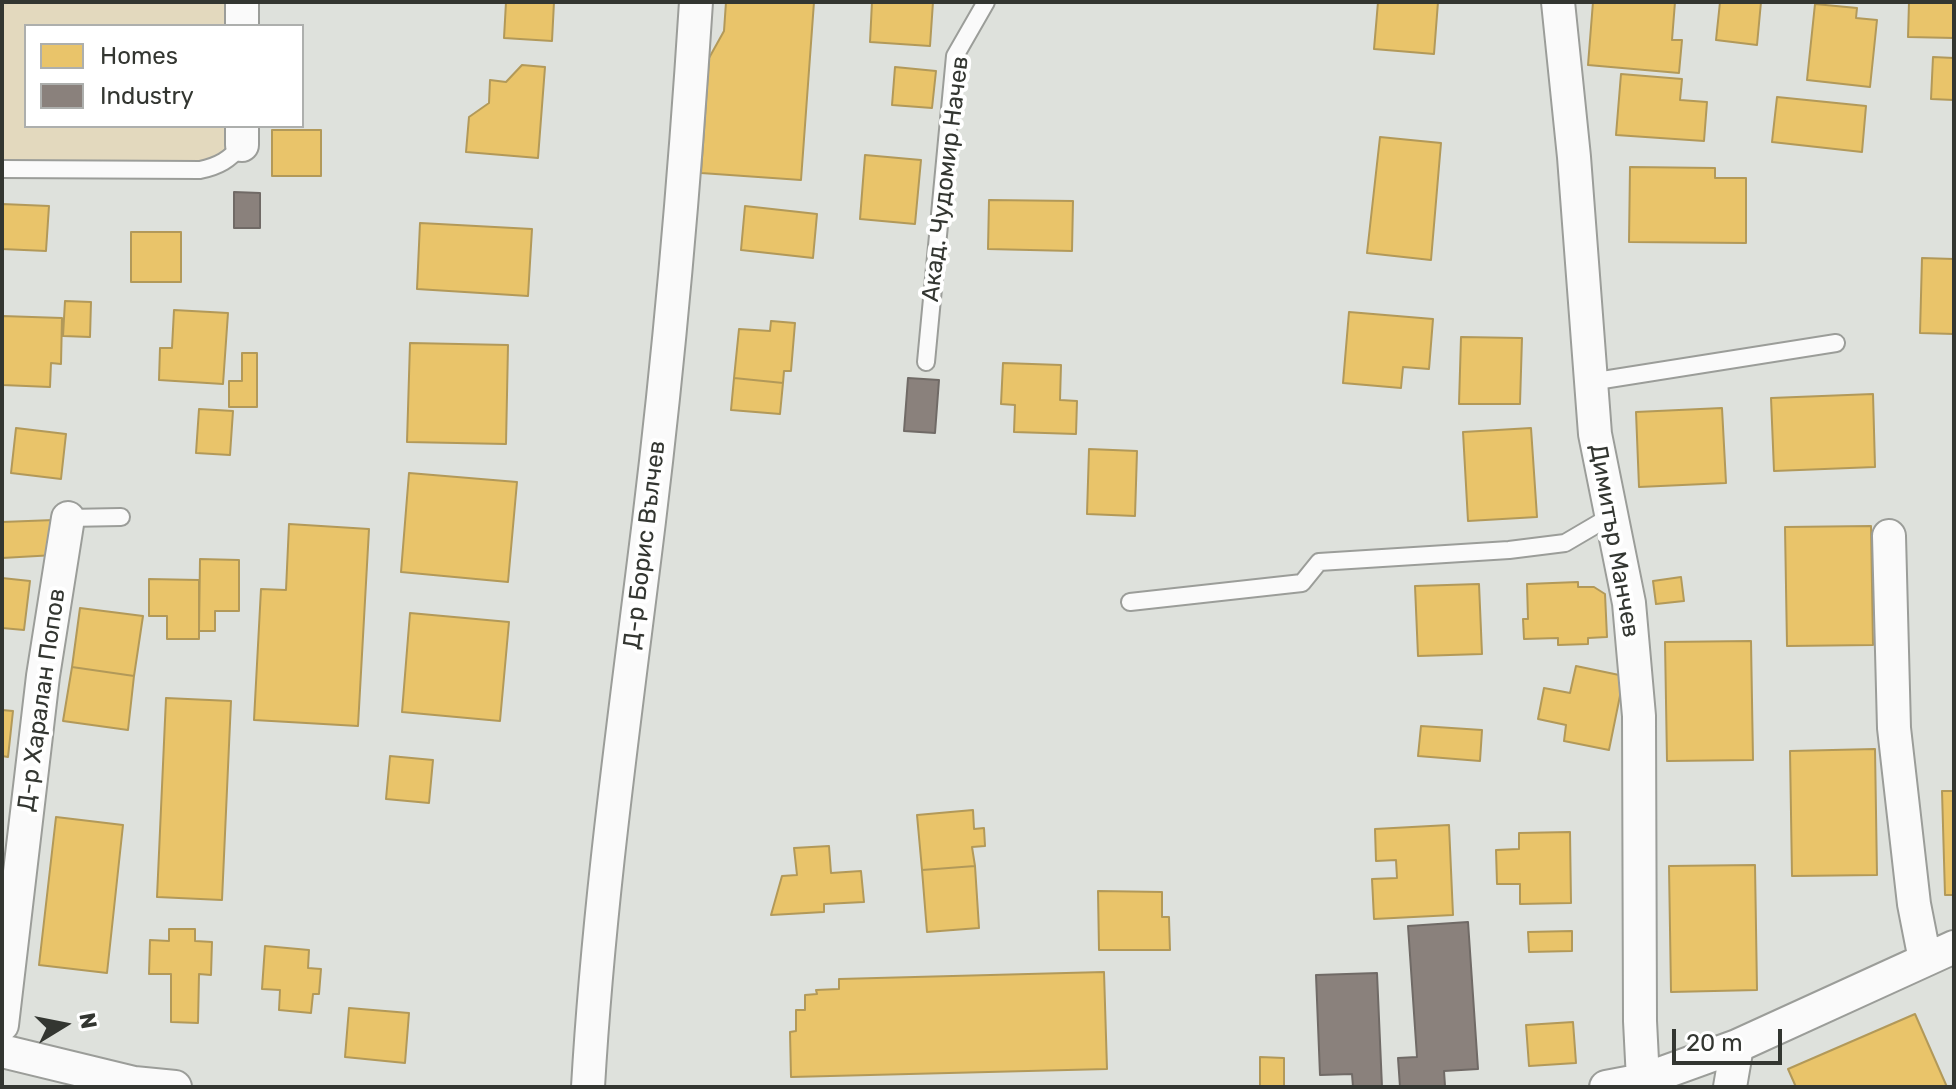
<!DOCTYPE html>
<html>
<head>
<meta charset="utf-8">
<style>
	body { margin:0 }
	#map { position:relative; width:1956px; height:1089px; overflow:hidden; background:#dee1dc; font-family:Rubik,sans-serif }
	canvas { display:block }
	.frame { position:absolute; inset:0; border:4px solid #333631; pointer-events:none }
	.legend { position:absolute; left:24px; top:24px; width:280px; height:104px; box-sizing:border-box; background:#fff; border:2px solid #adafad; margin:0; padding:10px 14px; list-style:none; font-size:24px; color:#333631 }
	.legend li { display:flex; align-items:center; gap:16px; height:40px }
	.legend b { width:40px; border:2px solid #adafad }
	.north { position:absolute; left:24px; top:985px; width:80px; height:80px; -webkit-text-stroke:6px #fff; paint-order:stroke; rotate:80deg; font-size:22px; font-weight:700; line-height:32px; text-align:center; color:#333631 }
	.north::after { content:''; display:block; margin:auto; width:28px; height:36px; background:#333631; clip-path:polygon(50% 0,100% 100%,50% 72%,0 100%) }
	.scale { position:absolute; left:1672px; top:1029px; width:110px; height:36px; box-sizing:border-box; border:4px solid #333631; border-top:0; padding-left:10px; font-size:24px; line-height:28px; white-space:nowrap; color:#333631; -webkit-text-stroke:6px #fff; paint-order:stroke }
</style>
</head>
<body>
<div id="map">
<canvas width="1956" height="1089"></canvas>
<div class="frame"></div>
<ul class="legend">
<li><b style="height:22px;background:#e9c46a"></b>Homes</li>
<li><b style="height:22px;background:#8a817c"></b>Industry</li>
</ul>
<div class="north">N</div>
<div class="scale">20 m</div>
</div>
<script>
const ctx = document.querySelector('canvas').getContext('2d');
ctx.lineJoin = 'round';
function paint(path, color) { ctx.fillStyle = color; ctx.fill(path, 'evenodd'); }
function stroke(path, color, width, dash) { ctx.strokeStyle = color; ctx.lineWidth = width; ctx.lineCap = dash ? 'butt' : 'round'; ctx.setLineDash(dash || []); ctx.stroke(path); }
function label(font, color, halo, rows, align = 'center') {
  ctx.font = font + ' Rubik,sans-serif'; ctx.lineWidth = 8; ctx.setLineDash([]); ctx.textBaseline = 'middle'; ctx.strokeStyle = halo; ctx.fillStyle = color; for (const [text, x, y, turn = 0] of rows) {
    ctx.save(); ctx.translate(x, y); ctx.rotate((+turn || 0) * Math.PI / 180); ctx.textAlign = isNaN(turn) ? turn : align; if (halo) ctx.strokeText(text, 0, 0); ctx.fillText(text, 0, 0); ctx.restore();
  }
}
paint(new Path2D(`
	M2,2H242V26H26V126H242L217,167L2,169Z`), '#e3d9be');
const homes = new Path2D(`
	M506,2H554L552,41L504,38Z
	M726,2H814L801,180L701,173L709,58L724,31Z
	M872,2H933L930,46L870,42Z
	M1378,2H1438L1434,54L1374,49Z
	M1593,2H1675L1672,40H1682L1679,73L1588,65Z
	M1720,2H1761L1757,45L1716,40Z
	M1909,2H1954V38L1908,37Z
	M1815,4L1857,8L1856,18L1877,20L1870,87L1807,80Z
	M1933,57L1954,58V100L1931,99Z
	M522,65L545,67L538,158L466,152L469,117L489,103L490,80L506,82Z
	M895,67L936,71L932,108L892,105Z
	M1621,74L1682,79L1680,100L1707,102L1704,141L1616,135Z
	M1777,97L1866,106L1862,152L1772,142Z
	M272,130H321V176H272Z
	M1380,137L1441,143L1431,260L1367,253Z
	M865,155L921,160L915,224L860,219Z
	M1630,167L1715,168V178H1746V243L1629,242Z
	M989,200L1073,201L1072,251L988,249Z
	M2,204L49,206L46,251L2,249Z
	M745,206L817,214L813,258L741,250Z
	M420,223L532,229L528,296L417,289Z
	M131,232H181V282H131Z
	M1922,258L1954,259V334L1920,333Z
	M65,301L91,302L90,337L63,336Z
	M174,310L228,313L223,384L159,380L160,348H172Z
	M1349,312L1433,319L1429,369L1403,367L1401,388L1343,383Z
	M2,316L62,318L61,364L51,363L50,387L2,385Z
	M771,321L795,323L791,371H784L783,383L734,378L739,329L770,331Z
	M1461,337L1522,338L1520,404H1459Z
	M410,343L508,345L506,444L407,442Z
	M242,353H257V407H229V381H242Z
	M1003,363L1061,365L1060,400L1077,401L1076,434L1014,432L1015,405L1001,404Z
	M734,378L783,383L780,414L731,410Z
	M1873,394L1875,467L1774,471L1771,398Z
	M1722,408L1726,483L1639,487L1636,412Z
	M199,409L233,411L230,455L196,453Z
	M16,428L66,434L61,479L11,473Z
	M1531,428L1537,517L1468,521L1463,432Z
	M1089,449L1137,451L1135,516L1087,514Z
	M409,473L517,482L508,582L401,572Z
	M54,520L55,555L2,558V522Z
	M289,524L369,529L358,726L254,720L261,589L286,590Z
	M1871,526L1873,645L1787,646L1785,527Z
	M200,559L239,560V611H215V631H199Z
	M1681,577L1684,601L1656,604L1653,581Z
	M2,578L30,581L24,630L2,628Z
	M149,579L199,580V639H167V616H149Z
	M1578,582V587H1594L1605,594L1607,637L1588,638V644L1558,645V638L1524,639L1523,619H1528L1527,584Z
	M1479,584L1482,654L1418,656L1415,586Z
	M80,608L143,616L134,676L72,667Z
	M410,613L509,622L500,721L402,712Z
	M1751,641L1753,760L1667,761L1665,642Z
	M1576,666L1624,676L1609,750L1564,741L1566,725L1538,719L1544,688L1570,693Z
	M72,667L134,676L128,730L63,721Z
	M166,698L231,701L222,900L157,897Z
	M2,710L13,711L8,757L2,756Z
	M1421,726L1482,730L1480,761L1418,756Z
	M1875,749L1877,875L1792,876L1790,751Z
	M390,756L433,760L429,803L386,799Z
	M1942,791H1954V895H1945Z
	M973,810L974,829L984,828L985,846L972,847L975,866L922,870L917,815Z
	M56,817L123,825L107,973L39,965Z
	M1449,825L1453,915L1374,919L1372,879L1397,878L1396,860L1376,861L1375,829Z
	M1570,832L1571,903L1520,904V884H1497L1496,850L1519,849V833Z
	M829,846L831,873L861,871L864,902L824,904V912L771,915L782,876L797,875L794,848Z
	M1755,865L1757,990L1671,992L1669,866Z
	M975,866L979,928L927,932L922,870Z
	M1098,891L1162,892V917H1169L1170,950H1099Z
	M169,929H195V941L212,942L211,975L199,974L198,1023L171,1022V974H149L150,940L169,941Z
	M1572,931V951L1529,952L1528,932Z
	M265,946L309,950L308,968L321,969L319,994H313L311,1013L279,1010L280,990L262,989Z
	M1104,972L1107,1069L791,1077L790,1032L796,1031V1010H805V995L817,994L816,990L839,989V979Z
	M349,1008L409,1013L405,1063L345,1057Z
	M1915,1014L1947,1087H1796L1788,1069Z
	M1573,1022L1576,1063L1529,1066L1526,1025Z
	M1260,1057L1284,1058V1087H1260Z`);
paint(homes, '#e9c46a');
stroke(homes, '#b29959', 2);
const industry = new Path2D(`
	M234,192L260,193V228H234Z
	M908,378L939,380L935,433L904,431Z
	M1468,922L1478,1069L1444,1071L1445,1086L1400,1087L1398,1058L1417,1057L1408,926Z
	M1377,973L1382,1087H1353L1352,1074L1320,1075L1316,975Z`);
paint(industry, '#8a817c');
stroke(industry, '#706a66', 2);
const lane = new Path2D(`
	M2,169L200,170C219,166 229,160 242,145
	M926,362L955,56L986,2
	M1590,382L1836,343
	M68,518L121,517
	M1130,602L1302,583L1319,562L1509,550L1565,543L1611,516`);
const street = new Path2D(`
	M1558,2L1574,157L1595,434L1629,603L1639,716L1640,1021L1643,1080
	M242,26V2
	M242,145V126
	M1889,536L1894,728L1914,904L1925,960
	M2,1025L43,676L68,518
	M2,1051L134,1083L175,1087
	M588,1087C599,897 626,709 649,521C670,349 685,175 696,2
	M1606,1087L1643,1080L1737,1046L1954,947
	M1730,1087L1737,1046`);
stroke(lane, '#9b9d99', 20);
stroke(street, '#9b9d99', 36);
stroke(lane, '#fafafa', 16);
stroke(street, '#fafafa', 32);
label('24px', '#333631', '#fff', [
	["Акад. Чудомир Начев",946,179,-83],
	["Димитър Манчев",1614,541,80],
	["Д-р Борис Вълчев",645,545,-83],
	["Д-р Харалан Попов",42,700,-82]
]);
</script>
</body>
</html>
